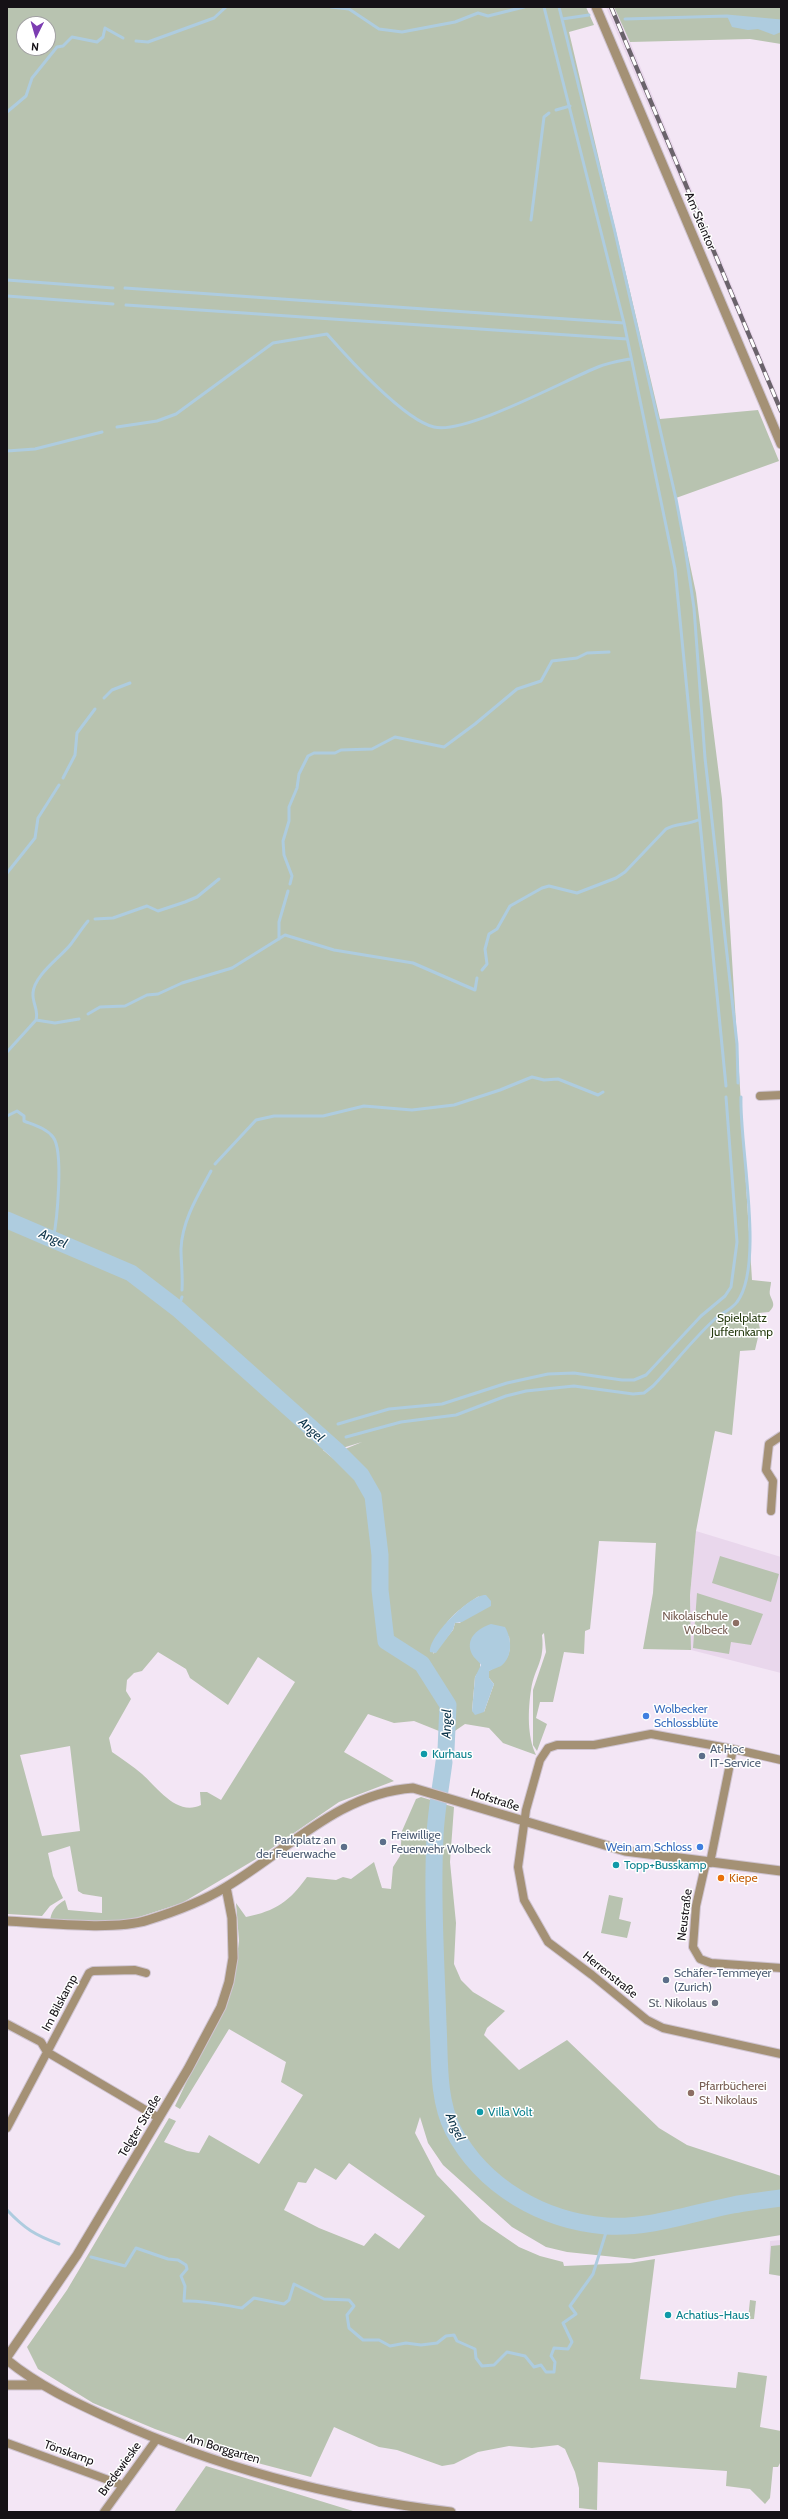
<!DOCTYPE html>
<html>
<head>
<meta charset="utf-8">
<style>
	body { margin:0 }
	#map { position:relative; width:788px; height:2519px; overflow:hidden; background:#f3e6f5; font-family:Cabin,sans-serif }
	canvas { display:block }
	.frame { position:absolute; inset:0; border:8px solid #151116; pointer-events:none }
	.north { position:absolute; left:16px; top:16px; width:40px; height:40px; box-sizing:border-box; background:#fff; border:1px solid #a1a0a2; border-radius:50%; rotate:185deg; font-size:11px; font-weight:700; line-height:16px; text-align:center; color:#151116 }
	.north::after { content:''; display:block; margin:auto; width:14px; height:18px; background:#7c3db2; clip-path:polygon(50% 0,100% 100%,50% 72%,0 100%) }
</style>
</head>
<body>
<div id="map">
<canvas width="788" height="2519"></canvas>
<div class="frame"></div>
<div class="north">N</div>
</div>
<script>
const ctx = document.querySelector('canvas').getContext('2d');
ctx.lineJoin = 'round';
function paint(path, color) { ctx.fillStyle = color; ctx.fill(path, 'evenodd'); }
function stroke(path, color, width, dash) { ctx.strokeStyle = color; ctx.lineWidth = width; ctx.lineCap = dash ? 'butt' : 'round'; ctx.setLineDash(dash || []); ctx.stroke(path); }
function label(font, color, halo, rows, align = 'center') {
  ctx.font = font + ' Cabin,sans-serif'; ctx.lineWidth = 3; ctx.setLineDash([]); ctx.textBaseline = 'middle'; ctx.strokeStyle = halo; ctx.fillStyle = color; for (const [text, x, y, turn = 0] of rows) {
    ctx.save(); ctx.translate(x, y); ctx.rotate((+turn || 0) * Math.PI / 180); ctx.textAlign = isNaN(turn) ? turn : align; if (halo) ctx.strokeText(text, 0, 0); ctx.fillText(text, 0, 0); ctx.restore();
  }
}
paint(new Path2D(`
	M606,7H614L630,42L781,403V417Z
	M696,1531L781,1557V1673L691,1650L690,1595Z
	M781,2240V2276L769,2274L770,2241Z`), '#e9d7ec');
paint(new Path2D(`
	M7,7H586L594,25L569,32L660,419L758,410L779,461L676,498L696,593L722,799L752,1280L771,1282C771,1286 769,1291 770,1295C773,1303 776,1305 769,1312L759,1313L757,1316L760,1329L755,1350L740,1351L732,1435L715,1431L696,1531L690,1595L691,1650L643,1649L653,1593L656,1543L599,1541L590,1629L585,1631L584,1654L564,1652L553,1702H540L536,1718L547,1724L537,1751L533,1745V1690L546,1652L544,1633L542,1635C545,1662 535,1666 531,1690C528,1710 527,1736 536,1755L503,1743L489,1728L465,1724L449,1735L414,1721L394,1723L368,1714L344,1752L394,1781L339,1802L256,1859L182,1903L130,1920L50,1923C50,1912 56,1905 65,1900L68,1910L102,1913V1897L83,1894L78,1891L70,1846L48,1853L53,1876L63,1898L50,1906L42,1916L7,1914ZM24,24H48V48H24ZM362,1442L340,1451L360,1470L377,1496L388,1638L380,1641C370,1590 387,1530 359,1483C352,1471 334,1460 323,1450H336ZM479,1596L460,1623H455L453,1630L433,1654C442,1622 452,1614 479,1596ZM509,1636C512,1659 506,1661 489,1671V1678L494,1684L484,1712L472,1711L475,1677L480,1670V1663ZM158,1652L186,1669L190,1678L228,1705L258,1657L295,1682L221,1800L207,1792H200L201,1805C177,1817 157,1787 142,1774C133,1766 122,1759 112,1752L109,1738L131,1699L126,1691L127,1680L134,1673L142,1671ZM70,1746L80,1831L42,1836L20,1755Z
	M614,7H781V44L750,39L630,42Z
	M720,1556L779,1574L771,1602L712,1583Z
	M697,1593L763,1614L751,1645L731,1642L729,1654L693,1648Z
	M421,1797L454,1807L450,1862L456,1923L454,1964L461,1980L473,1992L505,2011L487,2028L484,2035L519,2070L567,2040L659,2128L687,2145L781,2176V2235L634,2259L567,2252L546,2247L512,2227L443,2165L428,2143L420,2117L415,2133L437,2175L481,2221L519,2247L540,2256L563,2262L564,2266L630,2263L655,2259L640,2379L736,2388L738,2372L767,2376L760,2427L781,2431V2461L778,2467H773L770,2498L765,2504L750,2489L726,2486L727,2471L598,2462L597,2510L579,2508V2488L575,2472L565,2449L558,2445L532,2448L509,2446L478,2452L454,2464L442,2466L397,2450L379,2447L334,2427L311,2477L227,2455L155,2429L93,2403L38,2369L27,2347L67,2290L169,2118L176,2121L164,2142L187,2151L199,2153L209,2135L259,2164L303,2095L281,2082L286,2062L229,2029L180,2109L175,2106L214,2024L225,2010L233,1986L239,1941L236,1903L246,1917C276,1911 290,1901 307,1877L336,1880L343,1877L351,1879L374,1862L382,1888L391,1889L393,1867L400,1856L402,1831L416,1799ZM349,2163L425,2216L399,2249L375,2233L364,2246L319,2228L284,2210L298,2182L306,2183L315,2168L336,2180Z
	M609,1895L623,1898L619,1919L631,1922L627,1938L601,1933Z
	M781,2245V2276L769,2274L771,2246Z
	M750,2300L756,2301L754,2319H748Z
	M206,2466L353,2511L174,2512Z`), '#b8c3b0');
paint(new Path2D(`
	M727,16L781,21V32L774,35L758,29L748,30L732,27Z
	M486,1595L491,1601V1606L462,1622L455,1623L453,1630L436,1653L430,1652C428,1637 470,1594 486,1595Z
	M491,1624L505,1627C512,1639 513,1657 501,1666C497,1668 493,1669 489,1671V1678L494,1684L484,1712L475,1715L472,1711L475,1677L481,1665C479,1661 473,1658 471,1652C466,1637 479,1628 491,1624Z`), '#aeccdf');
stroke(new Path2D(`
	M331,7L349,9L379,29L402,32L455,22L478,13L488,16L524,7
	M544,7L624,323L675,569L726,1086
	M559,7L562,19L589,15
	M562,19L614,228L676,499L685,547L694,608L705,758L737,1044L738,1083
	M625,19L727,16L781,21
	M136,41L148,42L214,18L226,7
	M556,110L570,106
	M7,112L26,96L32,78L57,47L63,46L72,37L97,42L103,37L105,28L123,38
	M531,220L544,117L549,113
	M7,280L113,288
	M125,288L624,323
	M7,296L113,304
	M126,305L627,339
	M117,427L157,421L176,414L273,343L327,334C348,358 404,420 434,427C465,435 565,380 598,367C608,363 620,361 630,359
	M7,451L35,449L102,432
	M104,698L112,690L130,683
	M63,778L75,755L77,733L95,709
	M7,873L35,838L38,818L59,785
	M290,884L292,876L284,855L283,841L289,821V807L297,788L299,774L308,756L314,753H335L341,750L372,749L395,737L444,747L475,724L517,689L541,681L552,661L577,658L587,653L609,652
	M95,919L113,918L147,906L158,911L185,902L197,897L219,879
	M279,939V922L288,891
	M482,970L487,964L485,949L489,934L497,929L510,906L542,888L549,886L577,893L616,878L625,872L666,829C676,823 687,825 698,820
	M88,1014L100,1007L125,1006L147,995L158,994L182,983L232,968L285,935L334,950L413,963L475,990L477,978
	M36,1020C39,1010 32,1003 33,993C34,975 61,957 71,944C77,936 82,928 88,921
	M7,1052L36,1020L55,1023L79,1019
	M7,1116L17,1111L24,1116V1121C34,1125 46,1128 53,1137C64,1151 57,1221 53,1240
	M215,1164L256,1120L274,1116H323L364,1106L412,1110L454,1105L500,1090L532,1077L544,1080L558,1079L598,1095L603,1092
	M182,1290C183,1276 181,1263 181,1249C182,1221 198,1195 211,1171
	M178,1309L182,1297
	M338,1424L389,1409L442,1404L507,1383L548,1374L574,1373L622,1380H634L646,1375L701,1316L725,1296L731,1287L737,1242L726,1097
	M315,1432L321,1428
	M346,1437L401,1422L456,1415L506,1396L526,1391L574,1386L633,1394L644,1393L653,1386C674,1364 693,1339 715,1319C722,1313 732,1309 737,1302C765,1265 739,1144 741,1097
	M330,1445L335,1441
	M7,2210C25,2229 35,2235 59,2244
	M91,2257L125,2266L136,2248L168,2259L178,2260L186,2265L187,2269L181,2276L185,2286L184,2301C203,2300 223,2305 242,2308L254,2298L284,2304L289,2300L294,2284L324,2299L349,2300L354,2306L347,2315L349,2328L363,2340H379L390,2346L406,2343L421,2345L437,2343L446,2336L454,2335L457,2341L475,2349L476,2358L482,2366L494,2365L507,2352L525,2356L534,2367L541,2365L546,2372H554L555,2362L551,2356L554,2348L568,2349L572,2342L563,2323L576,2314L570,2306L593,2274L608,2226`), '#aeccdf', 3);
stroke(new Path2D(`
	M7,1220L131,1273L178,1309L336,1450L361,1475L373,1496L380,1555V1590L386,1641L422,1664L448,1705L446,1750
	M444,1762C441,1786 436,1811 435,1836C432,1899 436,1961 438,2024C440,2059 437,2098 453,2130C483,2187 543,2221 606,2226C649,2229 692,2213 733,2205C749,2202 765,2200 781,2198`), '#aeccdf', 17);
const minor = new Path2D(`
	M760,1096L781,1095
	M771,1511L773,1481L766,1470L769,1444L781,1436
	M781,1760L733,1749L651,1734L594,1745H557L548,1748L540,1760L526,1810L518,1867L524,1900L548,1942L592,1975L647,2020L663,2028L781,2054
	M706,1862L696,1906L693,1947L700,1959L711,1963L781,1968
	M710,1863L733,1749
	M7,2024L41,2042L47,2052L159,2118
	M7,2128L89,1973L93,1971L135,1970L146,1973
	M7,2443L122,2485
	M104,2512L156,2440`);
const tertiary = new Path2D(`
	M596,7L781,444
	M7,1921C45,1923 115,1931 148,1920C174,1912 203,1901 226,1887C287,1851 339,1793 413,1788L625,1851L781,1871
	M7,2357L77,2255L188,2069L221,2007L229,1982L233,1958L232,1918L226,1887
	M7,2360C39,2386 74,2402 111,2419C218,2468 335,2498 451,2512
	M7,2385H40`);
stroke(minor, '#cfc4d1', 10);
stroke(tertiary, '#cfc4d1', 11);
stroke(minor, '#a49175', 8);
stroke(tertiary, '#a49175', 9);
const rail = new Path2D(`
	M611,7L781,411`);
stroke(rail, '#6a636b', 4.5);
stroke(rail, '#fff', 3, [9]);
for (const [x, y, r, color] of [
	[736,1623,4,"#8d6e63"],
	[646,1716,4,"#3f7fe0"],
	[424,1754,4,"#0f9aa8"],
	[702,1756,4,"#5c6f8a"],
	[383,1842,4,"#5c6f8a"],
	[344,1847,4,"#5c6f8a"],
	[700,1847,4,"#3f7fe0"],
	[616,1865,4,"#0f9aa8"],
	[721,1878,4,"#e8710a"],
	[666,1980,4,"#5c6f8a"],
	[715,2003,4,"#6b7280"],
	[691,2093,4,"#8d6e63"],
	[480,2112,4,"#0f9aa8"],
	[668,2315,4,"#0f9aa8"]
]) { const dot = new Path2D(); dot.arc(x, y, r, 0, 2 * Math.PI); ctx.fillStyle = color; ctx.fill(dot); stroke(dot, '#fff', 1.5); }
label('12px', '#151116', '#fff', [
	["Am Steintor",700,221,67],
	["Hofstraße",495,1800,18],
	["Neustraße",685,1915,-83],
	["Herrenstraße",610,1975,39],
	["Im Bilskamp",60,2003,-62],
	["Telgter Straße",140,2126,-59],
	["Am Borggarten",223,2449,17],
	["Tönskamp",69,2453,20],
	["Bredewieske",120,2469,-54]
]);
label('12px', '#263b0f', '#fff', [
	["Spielplatz",742,1318],
	["Juffernkamp",742,1332]
]);
label('12px', '#785e54', '#fff', [
	["Nikolaischule",728,1616],
	["Wolbeck",728,1630],
	["Pfarrbücherei",699,2086,"left"],
	["St. Nikolaus",699,2100,"left"]
], 'right');
label('12px', '#366cbe', '#fff', [
	["Wolbecker",654,1709],
	["Schlossblüte",654,1723],
	["Wein am Schloss",692,1847,"right"]
], 'left');
label('12px', '#4e5e75', '#fff', [
	["At Hoc",710,1749],
	["IT-Service",710,1763],
	["Freiwillige",391,1835],
	["Feuerwehr Wolbeck",391,1849],
	["Parkplatz an",336,1840,"right"],
	["der Feuerwache",336,1854,"right"],
	["Schäfer-Temmeyer",674,1973],
	["(Zurich)",674,1987]
], 'left');
label('12px', '#0d838f', '#fff', [
	["Kurhaus",432,1754],
	["Topp+Busskamp",624,1865],
	["Villa Volt",488,2112],
	["Achatius-Haus",676,2315]
], 'left');
label('12px', '#c56008', '#fff', [
	["Kiepe",729,1878]
], 'left');
label('12px', '#5b616d', '#fff', [
	["St. Nikolaus",707,2003]
], 'right');
label('italic 13px', '#0e354b', '#fff', [
	["Angel",53,1239,23],
	["Angel",311,1430,42],
	["Angel",447,1724,-89],
	["Angel",455,2127,66]
]);
</script>
</body>
</html>
